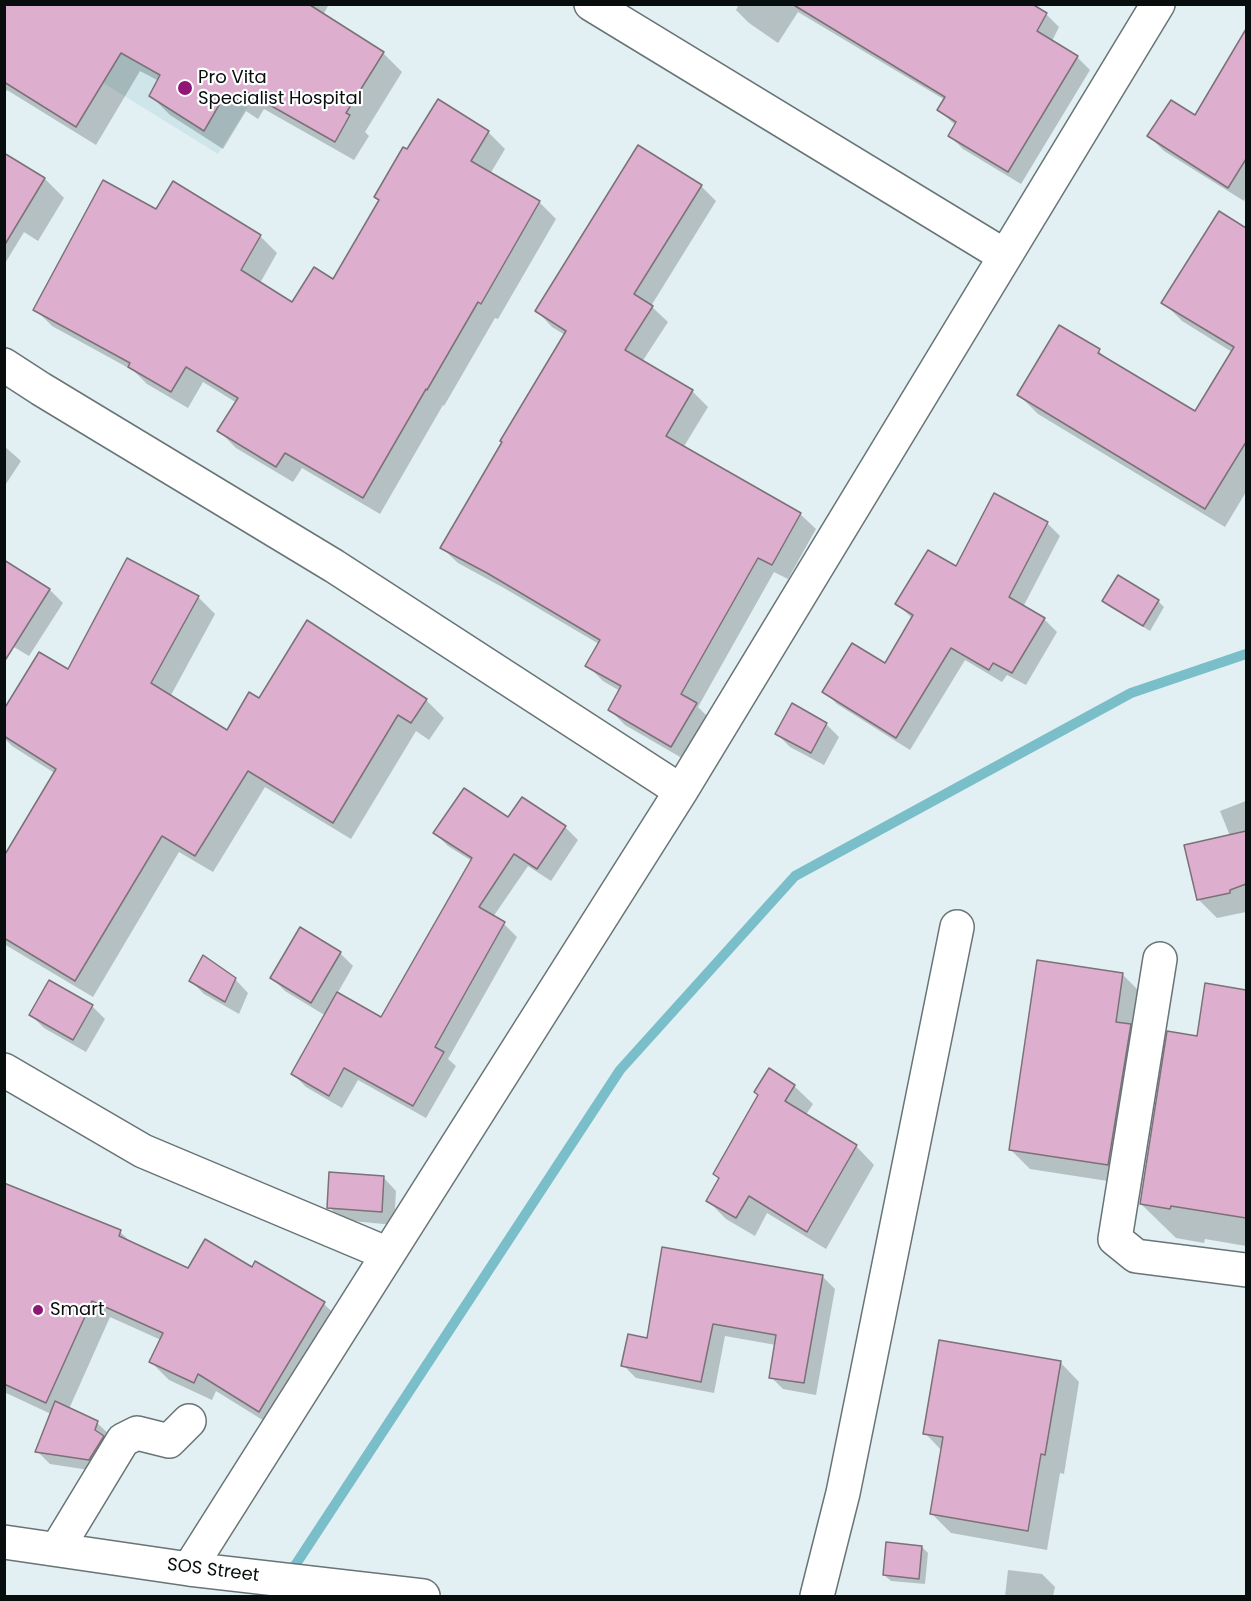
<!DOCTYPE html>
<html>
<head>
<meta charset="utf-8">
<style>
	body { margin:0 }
	#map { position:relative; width:1251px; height:1601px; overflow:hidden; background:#e2f0f3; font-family:Poppins,sans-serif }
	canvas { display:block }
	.frame { position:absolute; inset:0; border:6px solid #080d0e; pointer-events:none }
</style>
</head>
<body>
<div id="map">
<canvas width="1251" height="1601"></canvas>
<div class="frame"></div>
</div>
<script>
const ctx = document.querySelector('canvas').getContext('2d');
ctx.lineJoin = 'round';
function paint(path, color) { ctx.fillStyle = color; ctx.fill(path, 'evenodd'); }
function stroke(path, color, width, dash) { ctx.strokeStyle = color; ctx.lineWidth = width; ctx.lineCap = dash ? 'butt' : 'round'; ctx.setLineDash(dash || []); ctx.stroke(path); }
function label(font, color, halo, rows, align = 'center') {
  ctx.font = font + ' Poppins,sans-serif'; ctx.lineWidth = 4.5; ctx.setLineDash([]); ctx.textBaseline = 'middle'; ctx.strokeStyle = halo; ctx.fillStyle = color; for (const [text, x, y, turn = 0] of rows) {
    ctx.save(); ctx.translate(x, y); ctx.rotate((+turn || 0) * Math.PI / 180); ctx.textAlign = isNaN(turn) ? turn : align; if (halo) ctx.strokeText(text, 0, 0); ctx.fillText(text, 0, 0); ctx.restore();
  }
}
paint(new Path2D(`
	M4,5H311L218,154L5,22Z`), '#cee6ea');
paint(new Path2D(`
	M4,4H329L323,15L383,53L402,72L365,132L369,136L354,160L264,109L258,119L246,111L223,149L170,115L151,96L159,81L140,71L96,145L7,90L4,95Z
	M739,4H1029L1046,14L1059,27L1052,41L1077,57L1090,70L1021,184L963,149L950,136L956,126L939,110L945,100L798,12L778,43L749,23L736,10Z
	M1236,49L1246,55V196L1244,201L1164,151L1149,136L1196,117Z
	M488,132L505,149L490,174L539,202L556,219L498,319L495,318L444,406L443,405L380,514L302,468L293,482L236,448L219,431L237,403L203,382L188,408L147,384L134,371L52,326L35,309L157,211L260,236L277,253L260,283L292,304L334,281L408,151Z
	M4,155L45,179L64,198L38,241L24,232L4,265Z
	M701,186L716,201L651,306L668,322L642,362L692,391L708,407L683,448L800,514L816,529L788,579L774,572L698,707L711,720L687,761L625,725L610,710L620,691L603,681L587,665L599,644L504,588L458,563L442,548L565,335L552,327L537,311Z
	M1220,213L1246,229V492L1225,527L1038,414L1019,395L1099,351L1109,361L1196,413L1232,352L1182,321L1163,302Z
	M4,446L21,461L4,487Z
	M994,495L1047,523L1060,536L1023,607L1044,619L1057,632L1026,685L1007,675L1002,682L965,660L910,750L837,704L824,691L885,665L913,619L897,604L956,568Z
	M4,562L50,590L63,603L29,656L4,641Z
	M198,597L215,614L170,697L227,732L259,700L307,622L426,700L444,718L429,740L416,731L351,839L265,787L213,872L179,852L93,997L4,944V859L56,774L12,746L4,738V712L68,672Z
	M1104,601H1158L1164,607L1150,631L1110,607Z
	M826,724L839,737L824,765L790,747L777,734Z
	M1246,801V912L1217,918L1199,900L1186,846L1230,836L1220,811Z
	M509,819L565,827L578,840L551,881L528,866L493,917L504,924L517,937L448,1059L456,1066L426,1118L358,1080L342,1108L306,1087L293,1074L326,1016L285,991L272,978L340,953L353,966L337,994L382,1019L472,861L448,846L435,833Z
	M1122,974L1142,994L1127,1184L1030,1169L1011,1150Z
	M235,979L248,993L239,1014L204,994L191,981Z
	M50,982L92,1006L105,1019L86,1052L44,1028L31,1015Z
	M1206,985L1246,992V1246L1205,1239L1204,1243L1176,1238L1141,1204L1198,1037Z
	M794,1086L813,1104L805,1116L856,1146L874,1165L826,1249L767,1213L755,1236L726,1219L708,1201L720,1180L714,1174Z
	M383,1177L396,1191L394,1225L342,1220L329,1207Z
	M4,1185L120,1232L134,1245L188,1270L253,1269L256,1263L324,1304L342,1321L277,1429L216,1391L212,1400L169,1380L151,1362L161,1340L110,1317L69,1409L97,1423L111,1436L102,1472L50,1464L37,1451L51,1414L4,1392Z
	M822,1276L835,1289L816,1395L783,1389L771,1377L776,1345L725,1336L714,1393L636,1378L623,1365L648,1340Z
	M1060,1362L1079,1382L1064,1474L1060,1473L1047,1550L951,1533L932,1514L942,1451L925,1433Z
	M922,1547L928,1553L925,1584L891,1581L884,1575Z
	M1008,1570L1042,1574L1055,1587L1053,1596H1005Z`), '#0003');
stroke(new Path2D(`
	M275,1596L620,1070L795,876L1131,693L1246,654`), '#7abec9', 10);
const building = new Path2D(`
	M4,4H307L310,5L384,52L346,113L350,115L335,142L245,91L239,101L226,93L204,131L149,96L160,75L121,53L76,127L4,82Z
	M792,4H1032L1047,13L1037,31L1078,56L1008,172L948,136L956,122L937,110L945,97Z
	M1246,29V159L1228,188L1147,136L1171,100L1195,115Z
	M438,99L489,131L471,161L540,201L481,304L478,302L427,390L426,389L363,498L285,453L276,467L217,431L238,398L186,367L171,392L128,367L130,363L33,310L103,180L156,209L173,181L261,235L241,270L292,302L314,267L333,279L379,200L374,197L403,147L407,149Z
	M638,145L702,185L634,294L653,306L625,350L693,390L666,436L801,513L772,565L758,558L681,694L697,703L671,747L608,710L621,686L585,666L600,640L487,573L440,548L502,442L500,441L566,331L535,311Z
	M4,153L45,178L4,246Z
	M1219,211L1246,228V442L1205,509L1017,395L1059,325L1100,349L1098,353L1195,411L1234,347L1161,303Z
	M994,493L1048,522L1009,597L1045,618L1012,673L993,663L989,670L951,648L896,738L822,692L852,643L885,663L913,615L895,604L928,550L956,566Z
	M127,558L199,596L151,683L227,730L249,692L259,698L307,620L427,699L411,723L398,715L333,823L248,771L195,856L162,836L75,981L4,938V856L56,769L4,736V709L39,652L68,669Z
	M4,560L50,589L4,662Z
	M1118,575L1159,600L1143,626L1102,601Z
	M792,703L827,723L811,753L775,734Z
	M464,788L508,817L522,797L566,826L537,869L514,854L479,907L505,922L435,1047L444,1052L413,1106L344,1068L329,1096L291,1074L337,992L381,1017L472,858L433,833Z
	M1246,831V884L1230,890V893L1197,900L1184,845Z
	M300,927L341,952L311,1003L270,978Z
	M203,955L236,978L225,1002L189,981Z
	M1037,960L1123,973L1116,1022L1131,1024L1108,1165L1009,1150Z
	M49,980L93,1005L73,1040L29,1015Z
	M1205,983L1246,990V1218L1171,1206L1170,1209L1140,1204L1167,1031L1197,1036Z
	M769,1068L795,1085L785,1101L857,1145L807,1232L749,1196L736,1218L706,1201L719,1178L713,1174L758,1095L754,1092Z
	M329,1172L384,1176L382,1212L327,1208Z
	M4,1183L121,1230L119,1236L188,1268L205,1239L252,1267L255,1261L325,1302L259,1412L198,1374L194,1383L149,1362L163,1333L92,1301L46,1403L4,1384Z
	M662,1247L823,1275L804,1383L769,1378L776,1335L713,1324L701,1382L621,1366L628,1334L647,1338Z
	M939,1340L1061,1361L1045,1455L1041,1454L1028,1531L930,1514L943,1437L923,1434Z
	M55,1401L98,1421L95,1430L104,1436L89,1460L35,1452Z
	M886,1542L922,1546L919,1579L883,1575Z`);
paint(building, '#deaecf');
stroke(building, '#7b7177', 1.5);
const minor = new Path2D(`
	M591,4L1005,256
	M4,365L41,389L334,566L681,791
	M1160,959L1115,1239L1136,1256L1246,1270
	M4,1070L143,1151L388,1254
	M4,1542L189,1569L423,1596
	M57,1549L123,1440L137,1433L169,1441L189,1421
	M189,1569L681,791L1158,4
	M817,1596L843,1493L957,927`);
stroke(minor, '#687476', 36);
stroke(minor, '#fff', 33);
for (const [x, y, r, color] of [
	[185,88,8,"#8f1877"],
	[38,1310,6,"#8f1877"]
]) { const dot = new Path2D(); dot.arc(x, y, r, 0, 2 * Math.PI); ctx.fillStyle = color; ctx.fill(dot); stroke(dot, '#fff', 2); }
label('18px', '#080d0e', '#fff', [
	["Pro Vita",198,78],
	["Specialist Hospital",198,99],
	["Smart",50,1310]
], 'left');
label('18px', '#080d0e', '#fff', [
	["SOS Street",213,1571,7]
]);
</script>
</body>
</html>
